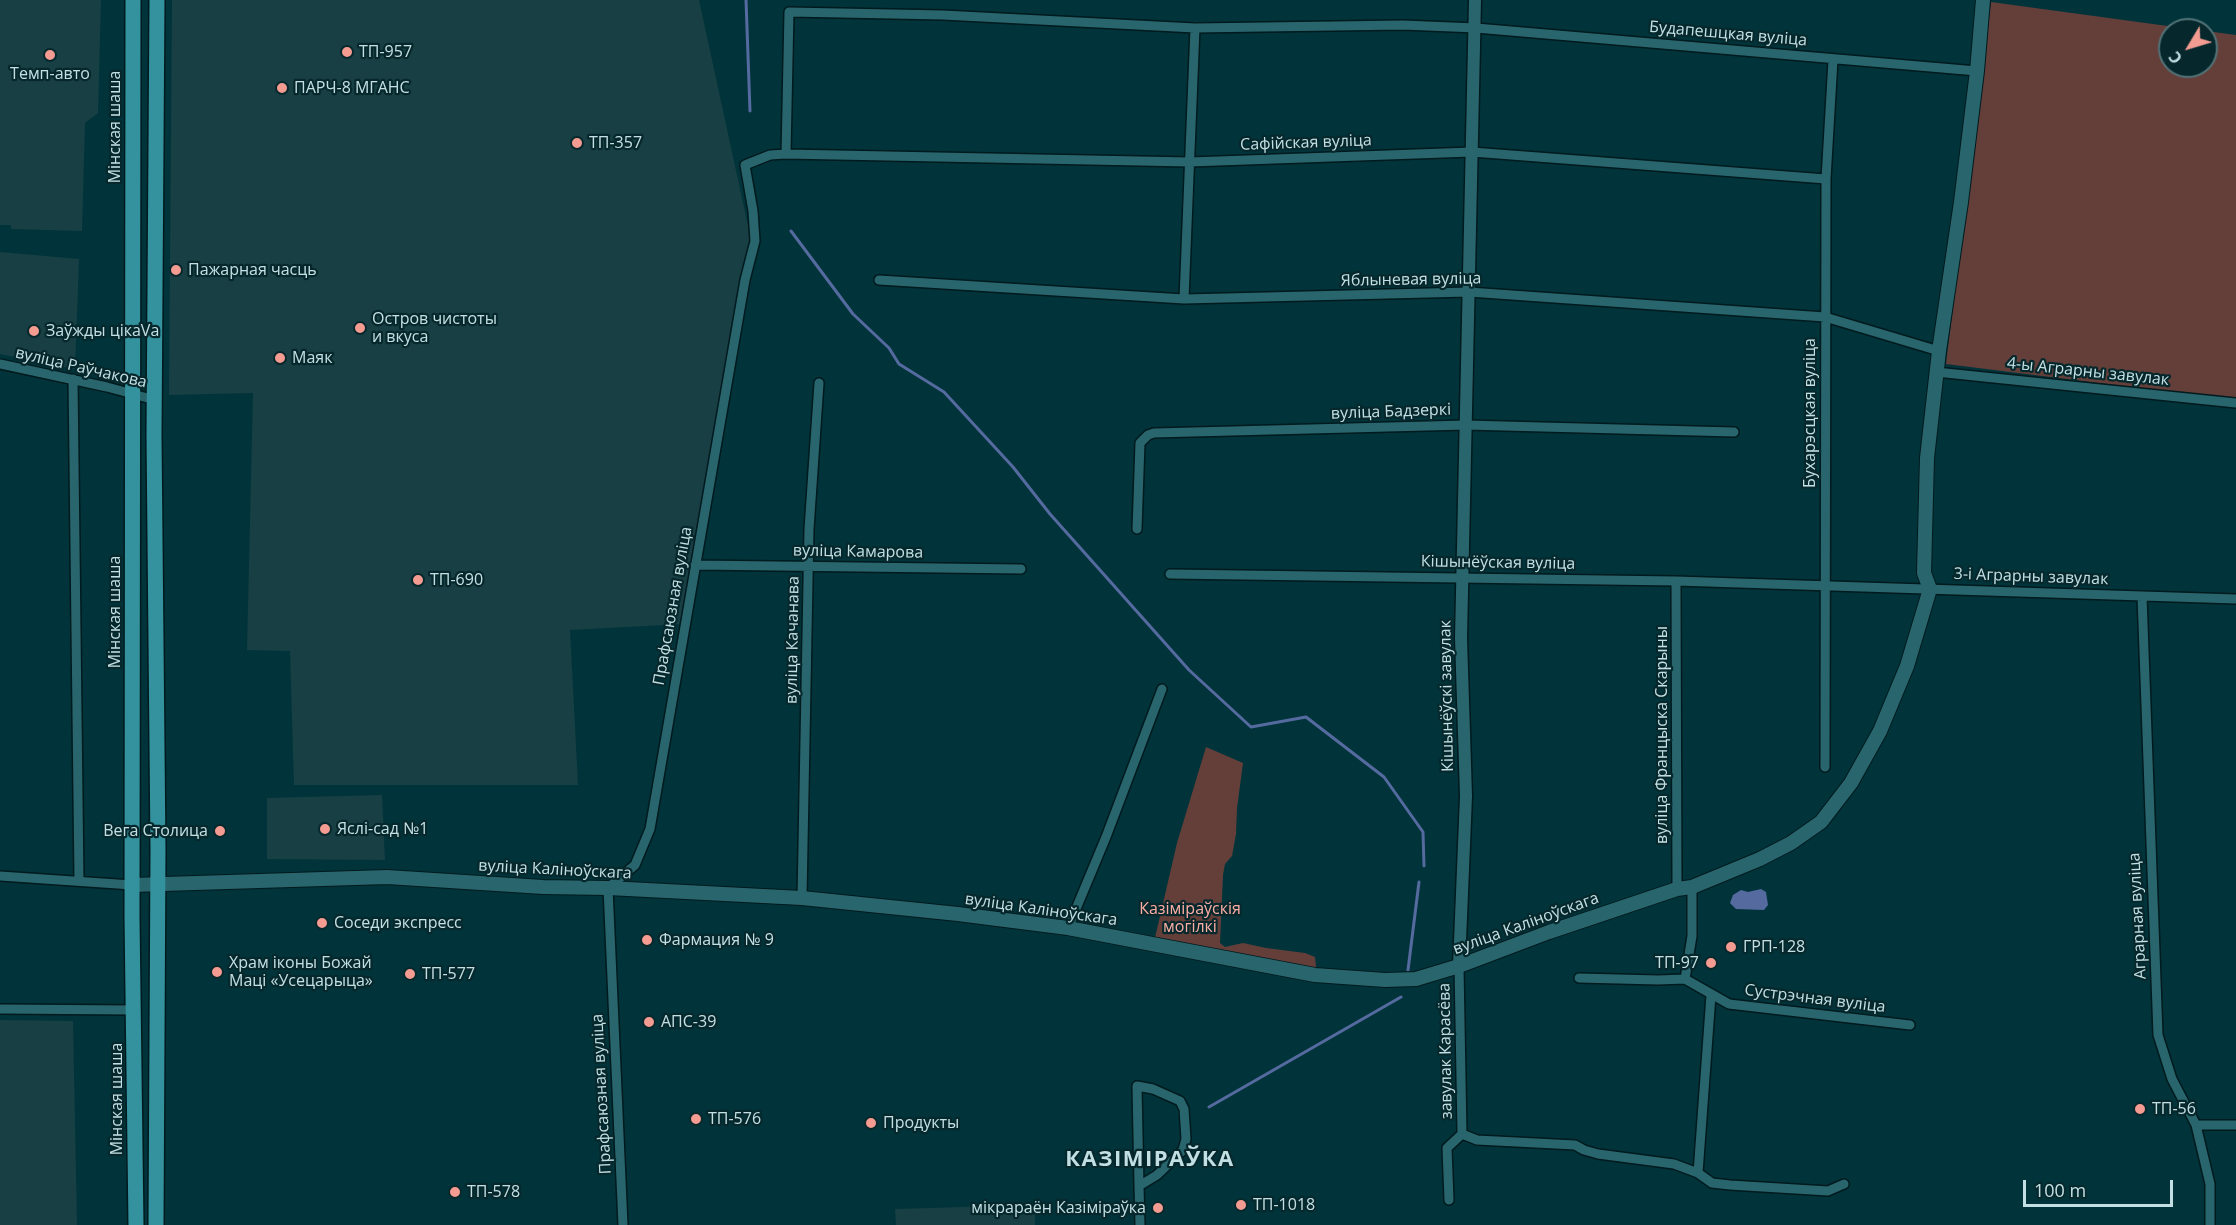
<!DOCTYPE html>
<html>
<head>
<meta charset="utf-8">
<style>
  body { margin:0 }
  #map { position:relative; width:2236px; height:1225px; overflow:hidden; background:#00343a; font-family:"Open Sans",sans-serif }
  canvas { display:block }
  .north { position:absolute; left:2158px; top:18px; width:60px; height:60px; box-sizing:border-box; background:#06282c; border:2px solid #517276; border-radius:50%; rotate:232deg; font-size:16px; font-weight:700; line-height:24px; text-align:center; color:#c2e0e4 }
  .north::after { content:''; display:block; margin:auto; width:21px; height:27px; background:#f59c92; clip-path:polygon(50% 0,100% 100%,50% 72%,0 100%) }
  .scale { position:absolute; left:2023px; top:1180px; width:150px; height:27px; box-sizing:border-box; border:3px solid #c2e0e4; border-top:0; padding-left:8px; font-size:18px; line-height:21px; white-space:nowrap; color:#c2e0e4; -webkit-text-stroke:4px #06282c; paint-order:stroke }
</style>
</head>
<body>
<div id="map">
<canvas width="2236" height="1225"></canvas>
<div class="north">С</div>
<div class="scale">100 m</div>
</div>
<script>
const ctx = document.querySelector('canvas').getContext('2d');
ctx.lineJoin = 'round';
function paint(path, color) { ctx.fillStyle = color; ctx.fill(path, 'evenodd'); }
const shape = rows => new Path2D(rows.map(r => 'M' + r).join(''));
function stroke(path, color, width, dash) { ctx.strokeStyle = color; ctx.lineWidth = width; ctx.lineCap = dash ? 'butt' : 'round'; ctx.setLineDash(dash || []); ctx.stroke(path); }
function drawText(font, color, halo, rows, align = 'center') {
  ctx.font = font + ' "Open Sans",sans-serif'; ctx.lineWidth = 4.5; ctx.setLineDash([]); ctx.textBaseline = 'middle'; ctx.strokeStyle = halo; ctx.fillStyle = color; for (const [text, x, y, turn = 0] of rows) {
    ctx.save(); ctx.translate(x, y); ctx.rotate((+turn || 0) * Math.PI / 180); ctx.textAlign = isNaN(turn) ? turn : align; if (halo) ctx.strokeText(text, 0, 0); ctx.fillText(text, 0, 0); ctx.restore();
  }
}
const built = shape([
  [0,0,101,0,98,113,85,123,82,231,11,229,11,225,0,225],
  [172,0,699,0,753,249,683,624,570,630,578,785,294,785,290,651,247,650,253,393,169,395],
  [0,252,79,259,75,369,0,354],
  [382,795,385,860,267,859,267,798],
  [0,1020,73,1021,77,1225,0,1225],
  [1035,1205,1035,1225,896,1225,895,1209]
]);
const green = shape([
  [1991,2,2197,30,2170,30,2170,66,2206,66,2206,31,2236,35,2236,400,1946,364],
  [1206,747,1243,763,1237,808,1236,834,1232,856,1225,864,1223,875,1220,943,1225,947,1243,943,1266,948,1305,953,1315,957,1316,967,1307,969,1154,942,1177,843]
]);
const water = shape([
  [1761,889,1766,892,1768,905,1764,910,1736,909,1730,903,1733,895,1741,890,1748,892]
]);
const stream = shape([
  [746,0,750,111],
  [791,231,853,314,889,348,899,364,944,392,1013,467,1050,514,1189,670,1251,727,1306,717,1384,777,1423,832,1424,866],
  [1408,970,1419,882],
  [1209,1107,1401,997]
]);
const minor = shape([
  [786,154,1190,162,1472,152,1826,179],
  [879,280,1184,299,1469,292,1825,317,1939,351],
  [1184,299,1195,28],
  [0,364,107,387,155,400],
  [1936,372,2236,403],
  [73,379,79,881],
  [1137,529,1140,443,1148,435,1154,433,1466,425,1734,432],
  [695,565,1021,569],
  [1170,574,1676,581,2236,599],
  [1676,581,1677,889],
  [2142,596,2158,1035,2172,1079,2196,1125,2210,1184,2210,1225],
  [1825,767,1826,179,1833,60],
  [0,876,132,885],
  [802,898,809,529,819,383],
  [1068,928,1106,837,1162,689],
  [1579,978,1658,980,1685,979,1729,1004,1910,1025],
  [1685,979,1692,936,1692,887],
  [0,1009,134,1010],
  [2196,1125,2236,1125],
  [1462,1134,1477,1140,1575,1145,1584,1150,1598,1154,1674,1164,1698,1173,1712,1183,1730,1185,1828,1191,1844,1184],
  [1698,1173,1711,995],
  [1139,1186,1157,1175,1183,1150,1186,1139,1184,1109,1180,1101,1153,1089,1137,1086,1139,1186,1140,1225],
  [1449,1200,1447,1148,1462,1134,1459,966],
  [623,1225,608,888,635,865,650,829,745,280,755,241,753,211,745,165,770,155,786,154,789,12,943,15,1195,28,1403,25,1476,28,1977,71]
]);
const tertiary = shape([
  [1459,966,1466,796,1461,638,1475,0]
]);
const secondary = shape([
  [132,885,387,877,543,887,608,888,802,898,958,914,1068,928,1315,975,1385,980,1416,979,1459,966,1549,932,1677,889,1692,887,1760,859,1791,843,1821,822,1851,783,1880,731,1907,666,1930,589,1924,573,1927,458,1939,351,1961,202,1977,71,1983,0]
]);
const primary = shape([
  [133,0,132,917,136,1225],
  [156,1225,158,850,154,435,157,0]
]);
const markers = [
  [347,52,6,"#f59c92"],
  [50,55,6,"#f59c92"],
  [282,88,6,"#f59c92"],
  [577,143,6,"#f59c92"],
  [176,270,6,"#f59c92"],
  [360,328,6,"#f59c92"],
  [34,331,6,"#f59c92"],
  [280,358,6,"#f59c92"],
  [418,580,6,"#f59c92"],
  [325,829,6,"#f59c92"],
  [220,831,6,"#f59c92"],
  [322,923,6,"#f59c92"],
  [647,940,6,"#f59c92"],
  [1731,947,6,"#f59c92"],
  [1711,963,6,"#f59c92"],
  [217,972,6,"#f59c92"],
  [410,974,6,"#f59c92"],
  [649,1022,6,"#f59c92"],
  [2140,1109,6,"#f59c92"],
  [696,1119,6,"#f59c92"],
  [871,1123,6,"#f59c92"],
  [455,1192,6,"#f59c92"],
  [1241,1205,6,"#f59c92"],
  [1158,1208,6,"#f59c92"]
];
const streetNames = [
  ["Будапешцкая вуліца",1728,34,5],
  ["Мінская шаша",115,127,-90],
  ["Сафійская вуліца",1306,143,-2],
  ["Яблыневая вуліца",1411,280,-1],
  ["вуліца Раўчакова",81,368,13],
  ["4-ы Аграрны завулак",2088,372,6],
  ["вуліца Бадзеркі",1391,412,-2],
  ["Бухарэсцкая вуліца",1810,413,-90],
  ["вуліца Камарова",858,552,1],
  ["Кішынёўская вуліца",1498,563,1],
  ["3-і Аграрны завулак",2031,577,2],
  ["Прафсаюзная вуліца",673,606,-80],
  ["Мінская шаша",115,612,-90],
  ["вуліца Качанава",793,640,-89],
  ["Кішынёўскі завулак",1447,696,-91],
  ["вуліца Францыска Скарыны",1662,735,-90],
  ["вуліца Каліноўскага",555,870,3],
  ["вуліца Каліноўскага",1041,910,8],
  ["Аграрная вуліца",2138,916,-93],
  ["вуліца Каліноўскага",1526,924,-20],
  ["Сустрэчная вуліца",1815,999,7],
  ["завулак Карасёва",1446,1051,-91],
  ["Прафсаюзная вуліца",602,1094,-93],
  ["Мінская шаша",117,1099,-90]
];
const poiNames = [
  ["ТП-957",359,52],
  ["Темп-авто",50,74,"center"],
  ["ПАРЧ-8 МГАНС",294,88],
  ["ТП-357",589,143],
  ["Пажарная часць",188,270],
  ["Остров чистоты",372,319],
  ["и вкуса",372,337],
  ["Заўжды цікаVа",46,331],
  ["Маяк",292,358],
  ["ТП-690",430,580],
  ["Яслі-сад №1",337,829],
  ["Вега Столица",208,831,"right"],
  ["Соседи экспресс",334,923],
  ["Фармация № 9",659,940],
  ["ГРП-128",1743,947],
  ["Храм іконы Божай",229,963],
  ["Маці «Усецарыца»",229,981],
  ["ТП-97",1699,963,"right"],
  ["ТП-577",422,974],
  ["АПС-39",661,1022],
  ["ТП-56",2152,1109],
  ["ТП-576",708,1119],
  ["Продукты",883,1123],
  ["ТП-578",467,1192],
  ["ТП-1018",1253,1205],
  ["мікрараён Казіміраўка",1146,1208,"right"]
];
const parkNames = [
  ["Казіміраўскія",1190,909],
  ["могілкі",1190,927]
];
const districtNames = [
  ["КАЗІМІРАЎКА",1150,1160]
];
paint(built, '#183f44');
paint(green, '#643f3a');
paint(water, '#556a9f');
stroke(stream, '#556a9f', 3);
stroke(minor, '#001a1e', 12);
stroke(tertiary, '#001a1e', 15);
stroke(secondary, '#001a1e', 16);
stroke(primary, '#001a1e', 18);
stroke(minor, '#28656d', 9);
stroke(tertiary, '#28656d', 12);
stroke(secondary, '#28656d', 14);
stroke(primary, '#33929e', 15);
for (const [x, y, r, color] of markers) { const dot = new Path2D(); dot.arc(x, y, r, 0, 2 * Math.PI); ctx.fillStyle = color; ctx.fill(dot); stroke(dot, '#06282c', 2); }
drawText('16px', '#c2e0e4', '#06282c', streetNames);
drawText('16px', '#c2e0e4', '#06282c', poiNames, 'left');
drawText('16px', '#fdaea4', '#06282c', parkNames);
ctx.letterSpacing = '1.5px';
drawText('bold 22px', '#c2e0e4', '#06282c', districtNames);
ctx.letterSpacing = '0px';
</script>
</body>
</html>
